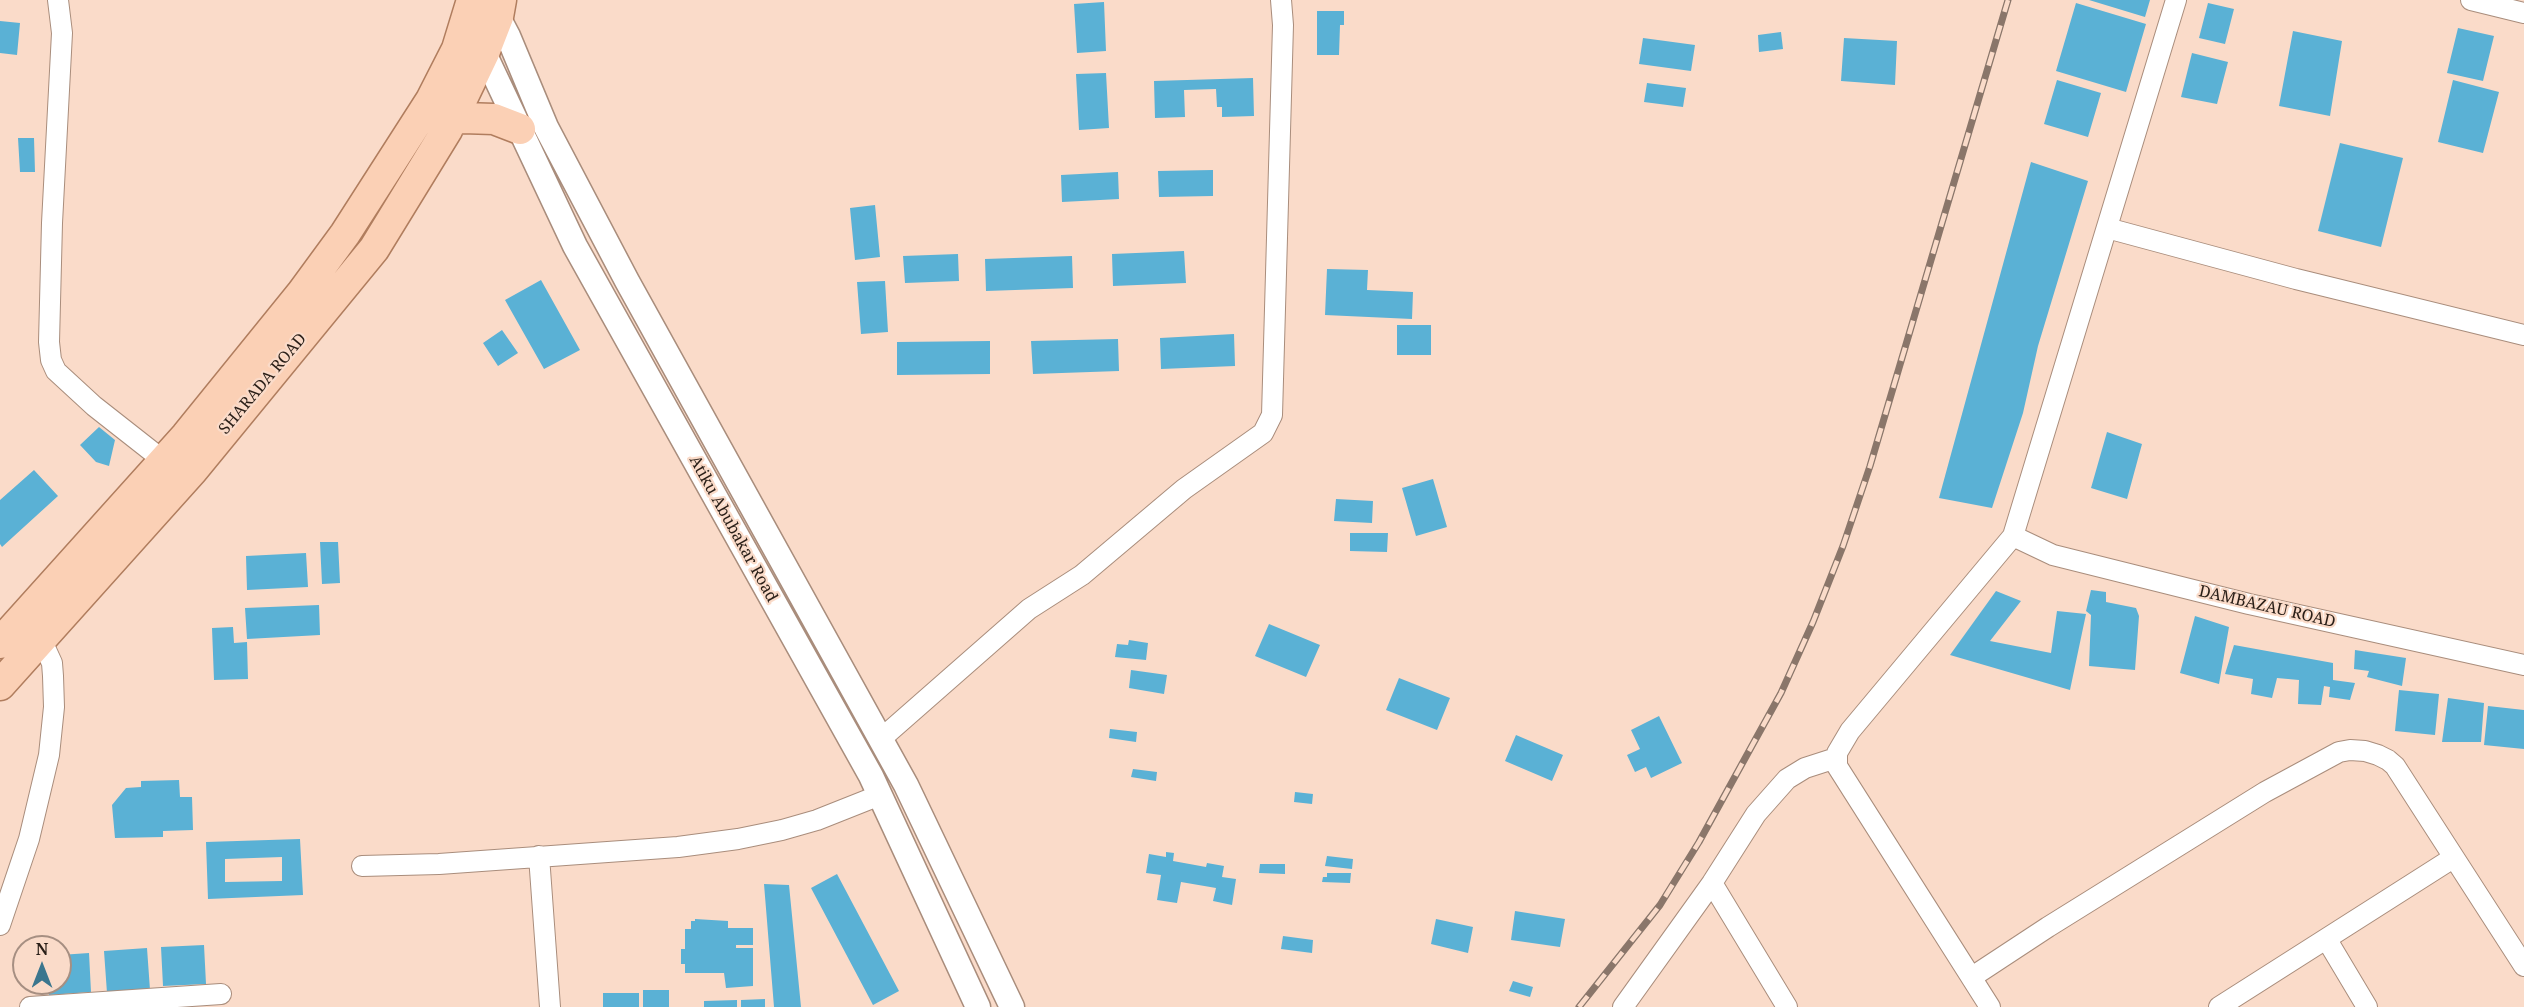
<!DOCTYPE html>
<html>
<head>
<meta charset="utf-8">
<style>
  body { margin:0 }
  #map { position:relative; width:2524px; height:1007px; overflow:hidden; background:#fadbc9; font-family:"Noto Serif",serif }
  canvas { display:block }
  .north { position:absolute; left:12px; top:935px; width:60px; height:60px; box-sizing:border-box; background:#fadbc9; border:2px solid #a68f82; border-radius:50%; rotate:0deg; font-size:16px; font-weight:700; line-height:24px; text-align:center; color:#291e17 }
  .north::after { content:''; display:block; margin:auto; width:21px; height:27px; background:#3b768e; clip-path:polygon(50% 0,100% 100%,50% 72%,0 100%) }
</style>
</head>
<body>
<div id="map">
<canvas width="2524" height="1007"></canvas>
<div class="north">N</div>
</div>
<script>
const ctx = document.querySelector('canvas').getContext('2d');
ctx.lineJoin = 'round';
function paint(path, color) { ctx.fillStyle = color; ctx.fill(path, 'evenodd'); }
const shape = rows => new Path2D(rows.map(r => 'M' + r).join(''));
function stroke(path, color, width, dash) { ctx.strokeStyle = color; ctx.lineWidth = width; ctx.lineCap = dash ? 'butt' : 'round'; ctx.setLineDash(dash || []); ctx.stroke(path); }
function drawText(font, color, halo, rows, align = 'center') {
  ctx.font = font + ' "Noto Serif",serif'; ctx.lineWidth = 4.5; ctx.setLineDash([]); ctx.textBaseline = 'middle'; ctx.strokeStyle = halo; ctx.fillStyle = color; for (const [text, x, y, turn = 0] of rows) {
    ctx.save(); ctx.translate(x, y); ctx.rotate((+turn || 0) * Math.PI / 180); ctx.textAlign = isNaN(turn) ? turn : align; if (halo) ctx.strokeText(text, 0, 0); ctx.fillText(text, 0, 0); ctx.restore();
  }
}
const building = shape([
  [2089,0,2150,0,2145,17],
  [1104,2,1106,51,1077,53,1074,4],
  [2076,3,2146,24,2126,92,2056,71],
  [2208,3,2234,9,2225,44,2199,38],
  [1317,11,1344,11,1344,25,1340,25,1339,55,1317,55],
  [0,21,20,23,17,55,0,53],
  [2458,28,2494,36,2483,81,2447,73],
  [2293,31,2342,41,2330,116,2279,106],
  [1781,32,1783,49,1759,52,1758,35],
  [1643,38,1695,45,1691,71,1639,64],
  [1844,38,1897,41,1895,85,1841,81],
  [2192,53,2228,62,2217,104,2181,97],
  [1106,73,1109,128,1079,130,1076,74],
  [1253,78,1254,116,1222,117,1222,107,1217,107,1216,89,1184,90,1185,117,1155,118,1154,81],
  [2057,80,2101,93,2088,137,2044,124],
  [2453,80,2499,92,2483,153,2438,142],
  [1647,83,1686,88,1683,107,1644,102],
  [18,138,34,138,35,172,20,172],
  [2340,143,2403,158,2381,247,2318,231],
  [2031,162,2088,181,2038,346,2023,413,1992,508,1939,498],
  [1213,170,1213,196,1159,197,1158,171],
  [1118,172,1119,199,1062,202,1061,175],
  [875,205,880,257,855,260,850,208],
  [1184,251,1186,283,1113,286,1112,254],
  [958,254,959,281,905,283,903,256],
  [1072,256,1073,288,986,291,985,259],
  [1327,269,1368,270,1367,290,1413,292,1412,319,1325,315],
  [541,280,580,350,544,369,505,300],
  [885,281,888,332,861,334,857,282],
  [1397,325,1431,325,1431,355,1397,355],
  [502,330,518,353,498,366,483,343],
  [1234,334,1235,366,1161,369,1160,338],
  [1118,339,1119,371,1033,374,1031,341],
  [990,341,990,374,897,375,897,342],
  [99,427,115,440,109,466,96,462,80,445],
  [2107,432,2142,444,2127,499,2091,488],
  [34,470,58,496,2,547,0,544,0,500],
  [1433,479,1447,527,1416,536,1402,488],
  [1336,499,1373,501,1372,523,1334,521],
  [1350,533,1388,533,1387,552,1350,551],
  [320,542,338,542,340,583,322,584],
  [306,553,308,587,247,590,246,556],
  [2091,590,2106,592,2106,602,2136,608,2139,616,2135,670,2089,666,2091,615,2086,611],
  [1996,591,2021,601,1990,641,2051,653,2057,611,2086,614,2070,690,1950,655],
  [319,605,320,635,247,639,245,608],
  [2195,616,2229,627,2219,684,2180,673],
  [1269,624,1320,645,1306,677,1255,656],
  [233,627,234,643,247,642,248,679,214,680,212,628],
  [1129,640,1148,643,1146,660,1115,657,1117,644,1128,645],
  [2234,645,2333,663,2333,680,2355,683,2350,700,2329,697,2330,687,2324,686,2321,705,2298,704,2299,680,2277,678,2272,698,2251,694,2253,679,2225,674],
  [2355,650,2406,658,2402,686,2367,677,2369,671,2354,669],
  [1131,670,1167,675,1164,694,1129,688],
  [1399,678,1450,698,1437,730,1386,710],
  [2399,690,2439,694,2435,735,2395,731],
  [2448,698,2484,703,2481,742,2442,742],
  [2488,706,2524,710,2524,749,2484,745],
  [1659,716,1682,763,1651,778,1646,767,1635,772,1627,755,1640,749,1631,730],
  [1110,729,1137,732,1136,742,1109,738],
  [1516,735,1563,755,1552,781,1505,761],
  [1133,769,1157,772,1156,781,1131,777],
  [179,780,180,797,192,797,193,830,163,831,163,837,115,838,112,805,126,788,141,787,141,781],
  [1295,792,1313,794,1312,804,1294,802],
  [300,839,303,895,208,899,206,842],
  [282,857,282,881,225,882,225,859],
  [1166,852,1174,853,1173,861,1206,867,1207,863,1224,866,1222,877,1236,879,1232,905,1213,901,1216,888,1181,882,1177,903,1157,900,1161,875,1146,873,1149,854,1166,857],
  [1327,856,1353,859,1352,869,1325,866],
  [1260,864,1285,864,1285,874,1259,873],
  [1327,873,1351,873,1350,883,1322,882,1323,877,1327,877],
  [837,874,899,991,873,1005,811,888],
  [764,884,789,885,801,1007,774,1007],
  [1515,911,1565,919,1560,947,1511,940],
  [695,919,728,921,728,928,753,928,753,945,736,945,736,948,753,948,753,986,726,988,724,973,685,973,685,964,681,964,681,949,685,949,685,929,691,929,691,921,695,921],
  [1436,919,1473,927,1468,953,1431,944],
  [1283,936,1313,940,1312,953,1281,949],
  [204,945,206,984,163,986,161,947],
  [147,948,150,990,107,993,104,951],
  [89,953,91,992,49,995,48,983,60,983,60,955],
  [1513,981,1533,987,1530,997,1509,991],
  [643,990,669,990,669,1007,643,1007],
  [603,993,639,993,639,1007,603,1007],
  [765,999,765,1007,741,1007,741,1000],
  [737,1000,737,1007,704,1007,704,1001]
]);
const minor = shape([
  [58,0,62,33,52,223,49,342,51,360,56,371,94,406,164,461],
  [2471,0,2524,13],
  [2107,228,2296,279,2524,335],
  [2013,536,2053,555,2249,604,2524,665],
  [882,738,1029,609,1082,575,1184,489,1263,433,1272,415,1283,25,1281,0],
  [539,856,550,1007],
  [362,866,439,864,678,847,738,839,782,830,817,820,880,795],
  [1712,883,1787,1007],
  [0,925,29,839,49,755,54,707,53,676,52,663,41,639],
  [2327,940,2367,1007],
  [1972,977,2048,927,2265,792,2339,752,2350,750,2365,751,2378,755,2388,760,2395,766,2524,966],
  [30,1007,221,994],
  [1623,1007,1712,883,1756,814,1787,779,1805,768,1836,758],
  [1990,1007,1837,766,1837,753,1850,731,2013,536,2176,0],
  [2219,1007,2453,858]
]);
const tertiary = shape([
  [489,9,498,17,508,36,546,127,627,281,906,785,1012,1007],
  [476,45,484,53,575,246,871,776,978,1007]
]);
const primary = shape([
  [452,120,463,118,494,119,520,129],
  [0,643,186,436,301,294,345,234,431,100,457,49,472,0],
  [0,685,192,471,374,249,447,130,484,53,498,17,501,0]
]);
const rail = shape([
  [1579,1007,1660,905,1699,842,1781,693,1813,622,1843,546,1870,466,2008,0]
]);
const streetNames = [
  ["SHARADA ROAD",263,384,-50],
  ["Atiku Abubakar Road",733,529,61],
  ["DAMBAZAU ROAD",2267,607,13]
];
paint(building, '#5ab1d5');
stroke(minor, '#a98d7c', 22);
stroke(tertiary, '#a98d7c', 27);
stroke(primary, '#b07d5e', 33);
stroke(minor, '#fff', 20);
stroke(tertiary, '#fff', 24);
stroke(primary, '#fbd0b5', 30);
stroke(rail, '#8a766a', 7);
stroke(rail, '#fadbc9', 4.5, [14]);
drawText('16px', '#291e17', '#fadbc9', streetNames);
</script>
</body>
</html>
